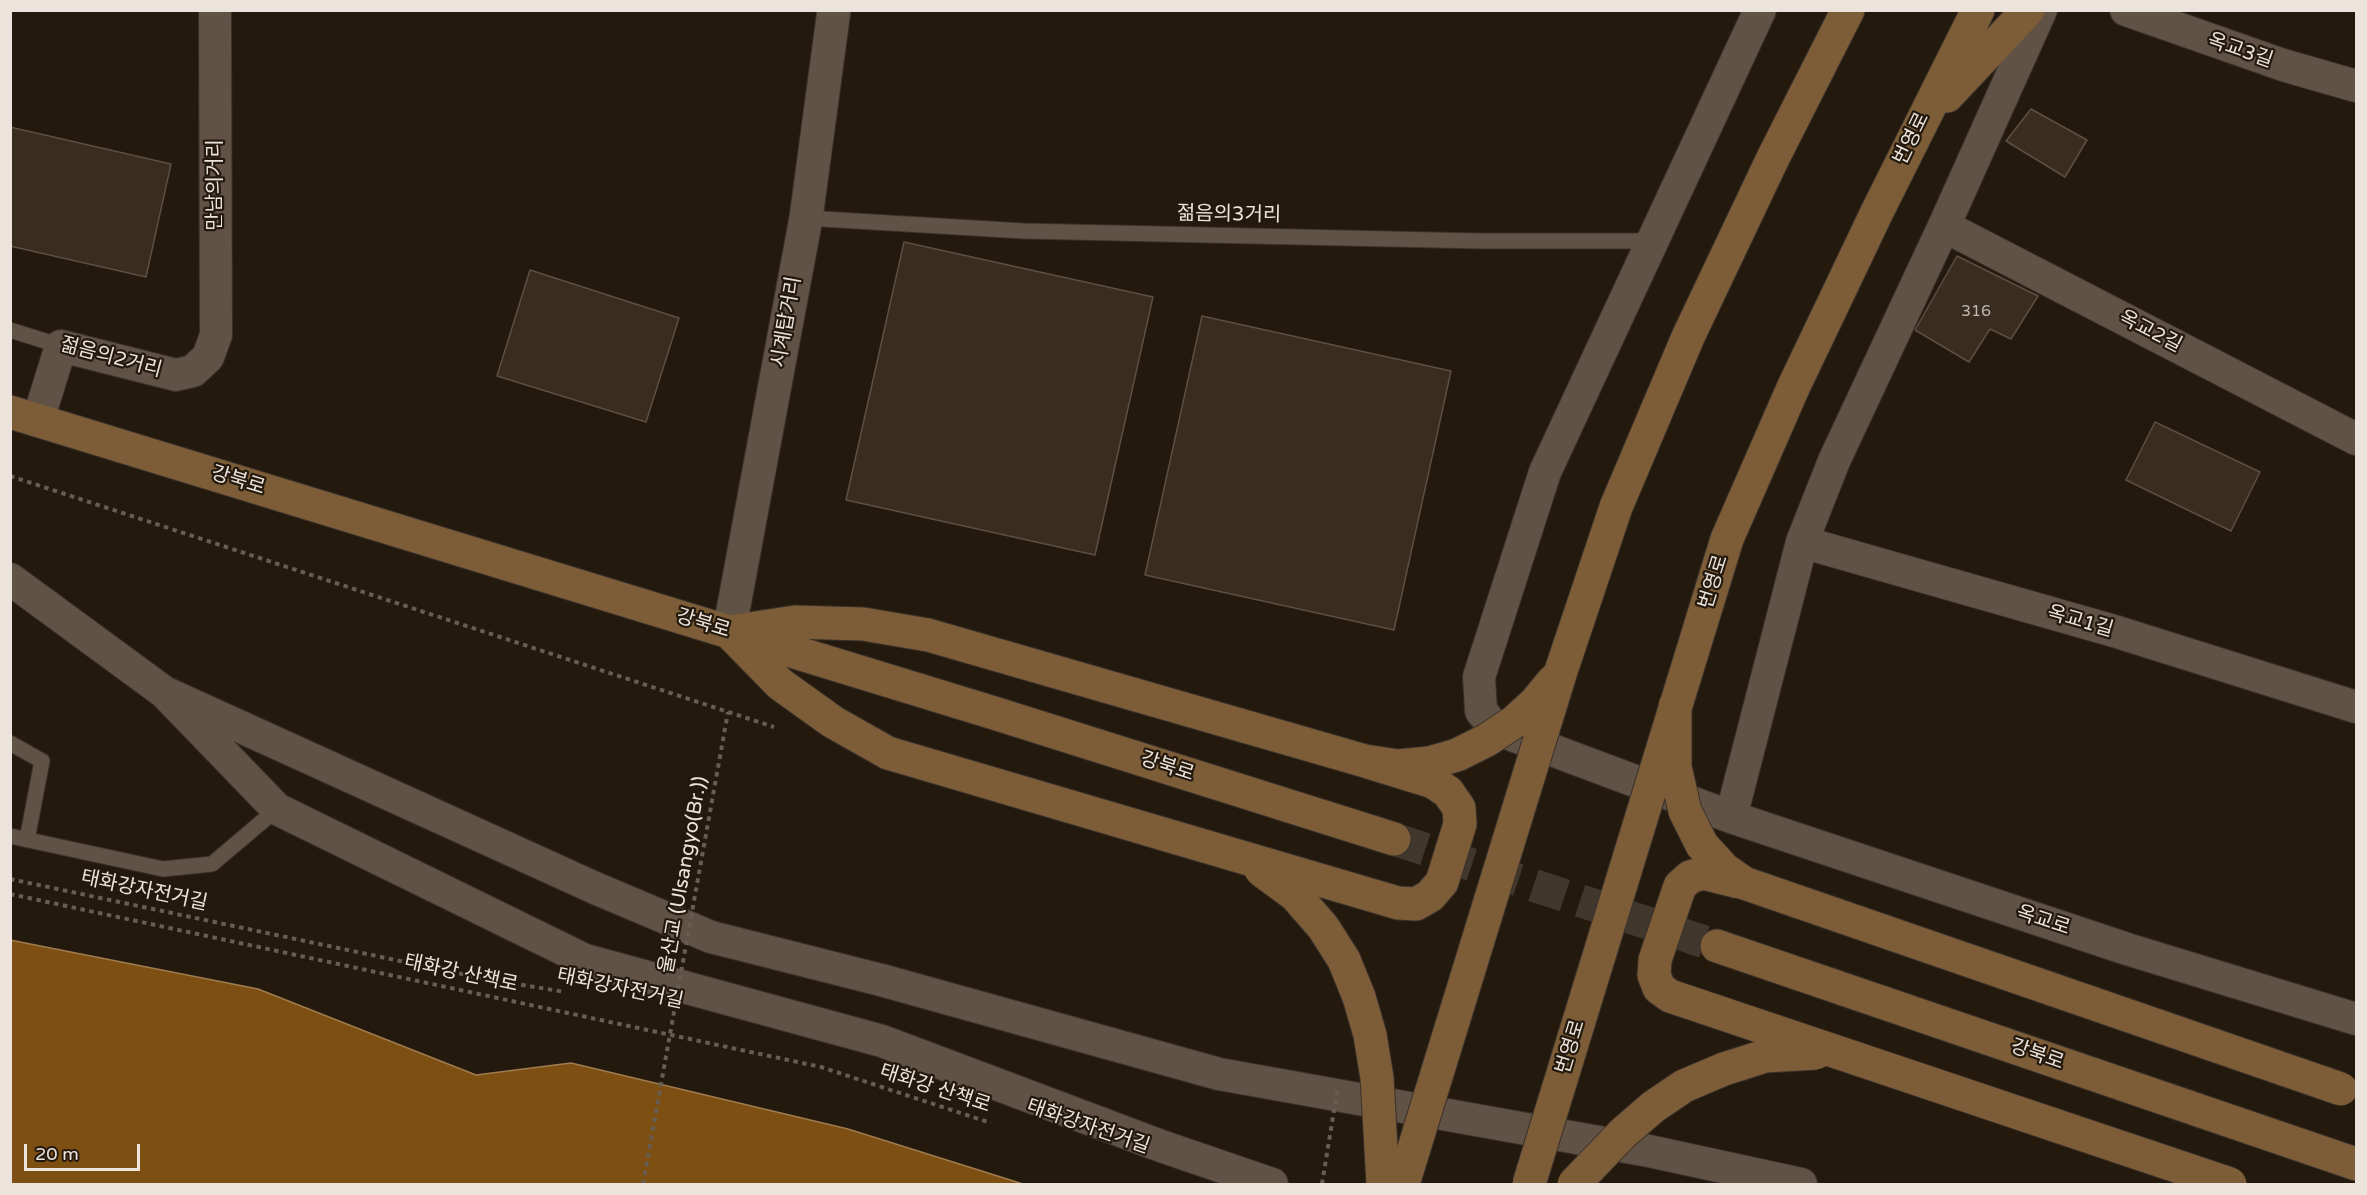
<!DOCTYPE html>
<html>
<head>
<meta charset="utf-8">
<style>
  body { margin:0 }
  #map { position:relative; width:2367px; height:1195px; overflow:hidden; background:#24190d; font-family:"Varela Round",sans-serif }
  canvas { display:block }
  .frame { position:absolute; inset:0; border:12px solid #ece4dc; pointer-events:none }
  .scale { position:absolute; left:24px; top:1144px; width:116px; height:27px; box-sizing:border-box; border:3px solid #ece4dc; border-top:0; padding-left:8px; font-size:18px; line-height:21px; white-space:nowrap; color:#ece4dc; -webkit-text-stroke:4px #24190d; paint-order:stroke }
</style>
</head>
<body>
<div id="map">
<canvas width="2367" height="1195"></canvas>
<div class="frame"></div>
<div class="scale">20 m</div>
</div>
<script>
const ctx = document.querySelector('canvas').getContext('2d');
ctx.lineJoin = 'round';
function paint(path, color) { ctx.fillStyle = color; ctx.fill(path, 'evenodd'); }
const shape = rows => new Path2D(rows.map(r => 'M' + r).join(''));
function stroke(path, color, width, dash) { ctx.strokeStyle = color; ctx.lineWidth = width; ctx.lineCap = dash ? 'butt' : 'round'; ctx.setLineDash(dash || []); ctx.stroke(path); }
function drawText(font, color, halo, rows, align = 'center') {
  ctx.font = font + ' "Varela Round","Noto Sans KR",sans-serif'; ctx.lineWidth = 4.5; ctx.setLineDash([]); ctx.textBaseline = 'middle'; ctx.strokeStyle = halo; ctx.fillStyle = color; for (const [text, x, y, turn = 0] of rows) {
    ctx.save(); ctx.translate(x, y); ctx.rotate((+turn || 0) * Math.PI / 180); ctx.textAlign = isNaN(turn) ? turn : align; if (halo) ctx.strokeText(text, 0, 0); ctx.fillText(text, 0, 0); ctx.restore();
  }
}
const water = shape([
  [10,940,258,989,476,1075,571,1063,848,1129,1023,1184,11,1184,10,940]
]);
const building = shape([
  [2031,109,2087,140,2065,177,2006,141,2031,109],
  [10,127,171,164,146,277,10,246,10,127],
  [904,242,1153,297,1095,555,846,500,904,242],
  [1957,256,2038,296,2011,339,1990,329,1969,362,1915,330,1957,256],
  [530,270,679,318,646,422,497,376,530,270],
  [1202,316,1451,371,1394,630,1145,575,1202,316],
  [2155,422,2260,472,2231,531,2126,480,2155,422]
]);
const secondaryTunnel = shape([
  [1394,839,1717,946]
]);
const path = shape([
  [10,476,774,727],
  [10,879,481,978,565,992],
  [10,894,821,1067,991,1123]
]);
const service = shape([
  [806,218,1023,231,1481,241,1652,241],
  [10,330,61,346],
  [10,743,42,761,27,840],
  [10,836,163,869,212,864,277,809]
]);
const minor = shape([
  [1760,10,1545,472,1479,677,1481,711,1496,729,1731,817,2127,949,2356,1019],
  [2126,10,2283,65,2356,86],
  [1944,226,2356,439],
  [38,420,61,346,176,375,193,371,208,357,216,335,215,10],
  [1802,542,2114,631,2356,707],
  [10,579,164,692,277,809,585,960,882,1041,1161,1146,1272,1184],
  [164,692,595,888,711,937,881,980,1219,1074,1649,1151,1801,1184],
  [1731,817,1802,542,1834,461,1944,226,2041,10]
]);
const tertiary = shape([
  [729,632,806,218,834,10]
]);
const secondary = shape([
  [1947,96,2028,10],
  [10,412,994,713,1394,839],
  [1616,507,1688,337,1773,158,1848,10],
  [1727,539,1793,388,1877,212,1978,10],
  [736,631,795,622,863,624,928,635],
  [733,636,780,684,833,722,888,753],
  [1717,946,2356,1164]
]);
const pathBridge = shape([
  [643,1184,728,712],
  [1322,1184,1338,1086]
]);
const secondaryBridge = shape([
  [928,635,1365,761,1398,766,1429,763,1457,755,1487,740,1514,722,1535,703,1554,680],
  [1675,706,1675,767,1685,811,1702,845,1724,869,1744,883,2341,1089],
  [888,753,1398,903,1416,904,1430,896,1442,882,1460,824,1459,808,1448,792,1433,782,1365,761],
  [1261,870,1295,895,1323,927,1344,960,1359,997,1370,1035,1377,1078,1383,1184],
  [1739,882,1703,873,1690,877,1680,886,1655,960,1654,975,1659,988,1670,996,2230,1184],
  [1403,1184,1561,671,1616,507],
  [1529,1184,1727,539],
  [1574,1184,1623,1133,1653,1107,1684,1086,1724,1069,1765,1056,1816,1053]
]);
const numberNames = [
  ["316",1976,312]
];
const streetNames = [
  ["옥교3길",2240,51,19],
  ["번영로",1912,139,-64],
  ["만남의거리",216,185,-90],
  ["젊음의3거리",1229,215,1],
  ["시계탑거리",787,322,-80],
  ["옥교2길",2150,332,27],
  ["젊음의2거리",111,358,15],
  ["강북로",238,481,17],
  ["번영로",1714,582,-73],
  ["옥교1길",2080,622,16],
  ["강북로",703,624,17],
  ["강북로",1167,767,18],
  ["울산교 (Ulsangyo(Br.))",684,875,-80],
  ["태화강자전거길",144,891,12],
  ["옥교로",2043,921,18],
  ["태화강 산책로",461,974,12],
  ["태화강자전거길",620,989,12],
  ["번영로",1571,1047,-73],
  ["강북로",2037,1055,19],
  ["태화강 산책로",935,1089,18],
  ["태화강자전거길",1088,1127,19]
];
paint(water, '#7e4f12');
stroke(water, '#9f7c4f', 1.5);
paint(building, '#392d20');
stroke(building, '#5d4f42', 1.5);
stroke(secondaryTunnel, '#42372c', 33, [33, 16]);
stroke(service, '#3a312c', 17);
stroke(minor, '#3a312c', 34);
stroke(tertiary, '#3a312c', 35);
stroke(secondary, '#3a312c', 35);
stroke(path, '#675d53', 4, [4.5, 4.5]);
stroke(service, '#605244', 15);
stroke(minor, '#605244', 32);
stroke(tertiary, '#605244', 33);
stroke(secondary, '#7c5d38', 33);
stroke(secondaryBridge, '#3a312c', 35, []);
stroke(pathBridge, '#675d53', 4, [4.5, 4.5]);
stroke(secondaryBridge, '#7c5d38', 33);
drawText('16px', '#bfb6ad', null, numberNames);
drawText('20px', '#ece4dc', '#24190d', streetNames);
</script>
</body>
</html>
